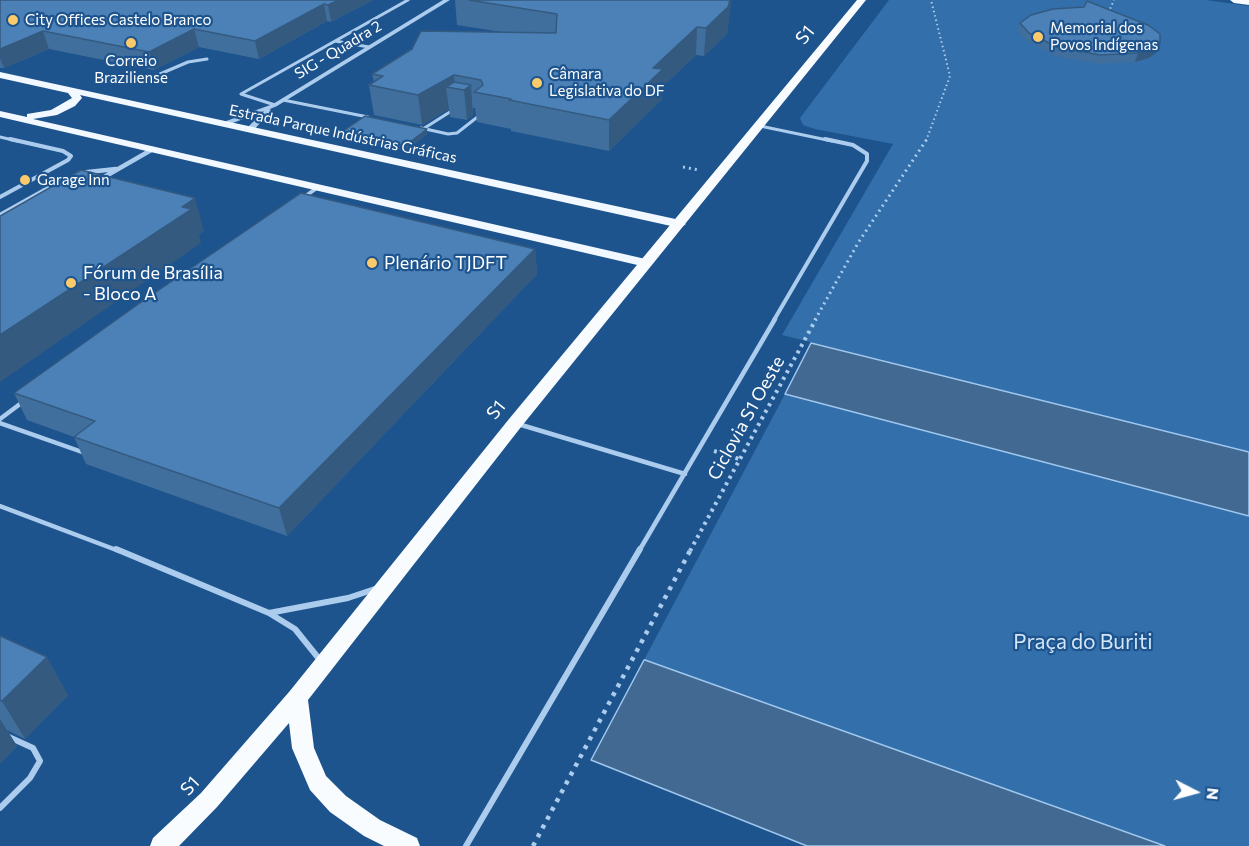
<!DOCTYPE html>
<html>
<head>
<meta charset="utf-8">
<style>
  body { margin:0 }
  #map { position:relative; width:1249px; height:846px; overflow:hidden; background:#1e548e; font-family:Commissioner,sans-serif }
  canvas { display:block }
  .north { position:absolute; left:1165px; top:762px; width:60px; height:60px; -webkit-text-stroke:4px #1e548e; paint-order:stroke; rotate:96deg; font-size:16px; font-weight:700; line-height:24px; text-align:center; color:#fff }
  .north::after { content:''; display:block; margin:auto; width:21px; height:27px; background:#fff; clip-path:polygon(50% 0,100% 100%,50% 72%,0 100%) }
</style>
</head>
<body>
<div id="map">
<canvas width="1249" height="846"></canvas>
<div class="north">N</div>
</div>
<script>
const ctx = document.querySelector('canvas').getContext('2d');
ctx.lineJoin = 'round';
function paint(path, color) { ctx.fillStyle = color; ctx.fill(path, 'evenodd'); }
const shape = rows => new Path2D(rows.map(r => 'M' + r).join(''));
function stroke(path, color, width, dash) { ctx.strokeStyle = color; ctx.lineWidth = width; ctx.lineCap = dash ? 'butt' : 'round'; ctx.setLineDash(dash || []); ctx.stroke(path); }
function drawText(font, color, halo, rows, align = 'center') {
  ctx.font = font + ' Commissioner,sans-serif'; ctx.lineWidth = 4.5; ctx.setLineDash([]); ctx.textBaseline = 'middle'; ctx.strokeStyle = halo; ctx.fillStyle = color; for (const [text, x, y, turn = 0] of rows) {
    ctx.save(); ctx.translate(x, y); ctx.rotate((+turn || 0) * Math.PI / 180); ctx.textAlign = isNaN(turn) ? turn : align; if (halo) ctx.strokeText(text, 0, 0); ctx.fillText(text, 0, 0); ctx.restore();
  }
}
const green = shape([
  [889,0,1206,0,1249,6,1249,452,782,335,893,144,815,129,803,125,800,118],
  [785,394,1249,516,1249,846,1165,846,644,660]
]);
const water = shape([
  [811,343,1249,452,1249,516,785,394,811,343],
  [644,660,645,660,1165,846,807,846,591,760,644,660]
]);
const pathFar3 = shape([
  [1106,10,1110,9,1114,0],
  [926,141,950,76,931,0]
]);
const pathFar2 = shape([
  [683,167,699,170],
  [815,320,858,243,927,139]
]);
const pathFar1 = shape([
  [714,451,739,459],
  [690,551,816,319]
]);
const path = shape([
  [533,846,691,549]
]);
const serviceFar3 = shape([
  [335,41,369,47],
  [158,79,160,74,188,62,207,59],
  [283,100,368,117],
  [275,105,241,94,408,0],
  [760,126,832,141],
  [421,128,448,134,457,133,480,115],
  [423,129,453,110],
  [0,137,17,141]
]);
const serviceFar2 = shape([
  [0,197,68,160,71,156,63,151,10,139],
  [303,198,318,187],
  [774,320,867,161,867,154,853,145,825,139]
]);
const serviceFar1 = shape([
  [0,419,24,401],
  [0,423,85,453],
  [518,424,685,474],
  [0,506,119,551],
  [639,551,775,319]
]);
const service = shape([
  [116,549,269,613,295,629,320,660],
  [269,613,348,598,375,589],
  [0,733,33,748,40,761,30,778,0,808],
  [466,846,640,549]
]);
const minor = shape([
  [79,173,116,169],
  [99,180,153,149],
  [0,215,61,181]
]);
const tertiary = shape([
  [443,0,450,0,277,106,270,109,271,111,270,112,252,132,245,130,264,111,225,126,218,124,273,104,443,0]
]);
const primary = shape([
  [0,72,680,220,686,224,680,228,80,95,82,98,75,106,57,115,33,119,650,260,652,263,650,266,646,267,0,117,0,111,27,117,27,114,51,110,72,98,68,93,0,78,0,72]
]);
const trunk = shape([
  [857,0,866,0,521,427,308,700,314,748,326,776,346,796,380,820,417,838,420,846,384,846,364,836,330,812,310,790,292,748,289,723,217,807,179,846,150,846,153,838,201,793,289,692,509,419,857,0],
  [1230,0,1249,0,1249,5,1234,3,1230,0]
]);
const wall = shape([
  [0,0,373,0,331,22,327,21,259,59,199,47,154,70,49,49,4,68,0,68],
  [455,0,731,0,727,34,704,56,696,55,662,87,662,99,609,151,511,131,511,129,477,122,475,108,473,108,473,115,467,120,450,117,449,109,422,125,374,115,369,85,374,82,372,74,502,32,457,25],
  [1020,23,1160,43,1158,51,1149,58,1135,62,1098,64,1055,56,1027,41,1018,31],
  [342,132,427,134,406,151,343,137],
  [535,249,537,274,287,536,86,464,74,437,27,420,14,393],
  [0,636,68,695,25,739,7,730,17,746,0,763]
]);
const shadedWall = shape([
  [339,0,373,0,331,22,328,5],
  [730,0,731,0,730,14,727,34,704,56,706,28],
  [324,4,327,21,259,59,255,41],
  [697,27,696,55,662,87,662,99,609,151,609,120,653,68],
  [194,29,199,47,154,70,149,52],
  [43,31,49,49,4,68,0,58,0,49],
  [1160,43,1158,51,1149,58,1135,62,1138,53],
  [454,75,455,88,446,87,449,109,422,125,418,95],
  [471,85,473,115,467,120,464,90],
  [427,129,427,134,406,151,405,146],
  [195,198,204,231,199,235,201,243,0,382,0,335],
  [535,249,537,274,287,536,279,508],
  [47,657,68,695,25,739,2,701],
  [0,719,17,746,0,763]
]);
const building = shape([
  [0,0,339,0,328,5,324,4,255,41,194,29,149,52,43,31,0,49,0,0],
  [469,0,730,0,728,7,706,28,697,27,653,68,663,69,609,120,509,100,511,99,474,92,483,85,481,80,454,75,418,95,369,85,383,76,372,74,412,49,421,31,556,33,557,14,469,0],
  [1087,1,1148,25,1160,34,1160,43,1151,49,1138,53,1100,55,1057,47,1029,33,1020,23,1031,15,1053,9,1084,7,1087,1],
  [454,82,471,85,464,90,446,87,454,82],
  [365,116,427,129,405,146,342,132,365,116],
  [81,170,195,198,182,207,192,209,0,335,0,216,81,170],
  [301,193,535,249,279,508,74,437,95,421,14,393,137,305,301,193],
  [0,636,47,657,2,701,0,700,0,636]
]);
const markers = [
  [13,20,6,"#fbcb6b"],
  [1038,37,6,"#fbcb6b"],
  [131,43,6,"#fbcb6b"],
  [537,83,6,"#fbcb6b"],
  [25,180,6,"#fbcb6b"],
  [372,263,6,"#fbcb6b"],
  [71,283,6,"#fbcb6b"]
];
const farPoinames = [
  ["City Offices Castelo Branco",25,20],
  ["Memorial dos",1050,28],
  ["Povos Indígenas",1050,45],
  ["Correio",131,61,"center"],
  ["Braziliense",131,78,"center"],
  ["Câmara",549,74],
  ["Legislativa do DF",549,91],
  ["Garage Inn",37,180]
];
const farStreetnames = [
  ["SIG - Quadra 2",338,50,-31],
  ["Estrada Parque Indústrias Gráficas",343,134,12]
];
const streetNames = [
  ["S1",805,35,-51],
  ["S1",496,410,-51],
  ["Ciclovia S1 Oeste",746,418,-61],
  ["S1",190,786,-47]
];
const poiNames = [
  ["Plenário TJDFT",384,263],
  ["Fórum de Brasília",83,273],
  ["- Bloco A",83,294]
];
const nearParknames = [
  ["Praça do Buriti",1083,642]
];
paint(green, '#326fab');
paint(water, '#426992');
stroke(water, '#a0c8ee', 1.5);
stroke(pathFar3, '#accced', 2, [1.5, 3]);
stroke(pathFar2, '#accced', 3, [2, 4]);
stroke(pathFar1, '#accced', 4, [3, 4.5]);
stroke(path, '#accced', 4.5, [4, 6]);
stroke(serviceFar3, '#accced', 3);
stroke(serviceFar2, '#accced', 4);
stroke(serviceFar1, '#accced', 4.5);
stroke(service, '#accced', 6);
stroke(minor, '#accced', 4.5);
paint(tertiary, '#accced');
paint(primary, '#f2f8ff');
paint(trunk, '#f8fcff');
paint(wall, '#406f9d');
paint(shadedWall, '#345a80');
paint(building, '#4b81b7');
stroke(building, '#345a80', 1.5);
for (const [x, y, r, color] of markers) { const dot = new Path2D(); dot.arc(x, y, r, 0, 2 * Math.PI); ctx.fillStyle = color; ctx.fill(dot); stroke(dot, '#1e548e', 2); }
drawText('15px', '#fff', '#1e548e', farPoinames, 'left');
drawText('15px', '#fff', '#1e548e', farStreetnames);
drawText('18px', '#fff', '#1e548e', streetNames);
drawText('18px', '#fff', '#1e548e', poiNames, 'left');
drawText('21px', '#d2e5f9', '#1e548e', nearParknames);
</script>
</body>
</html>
